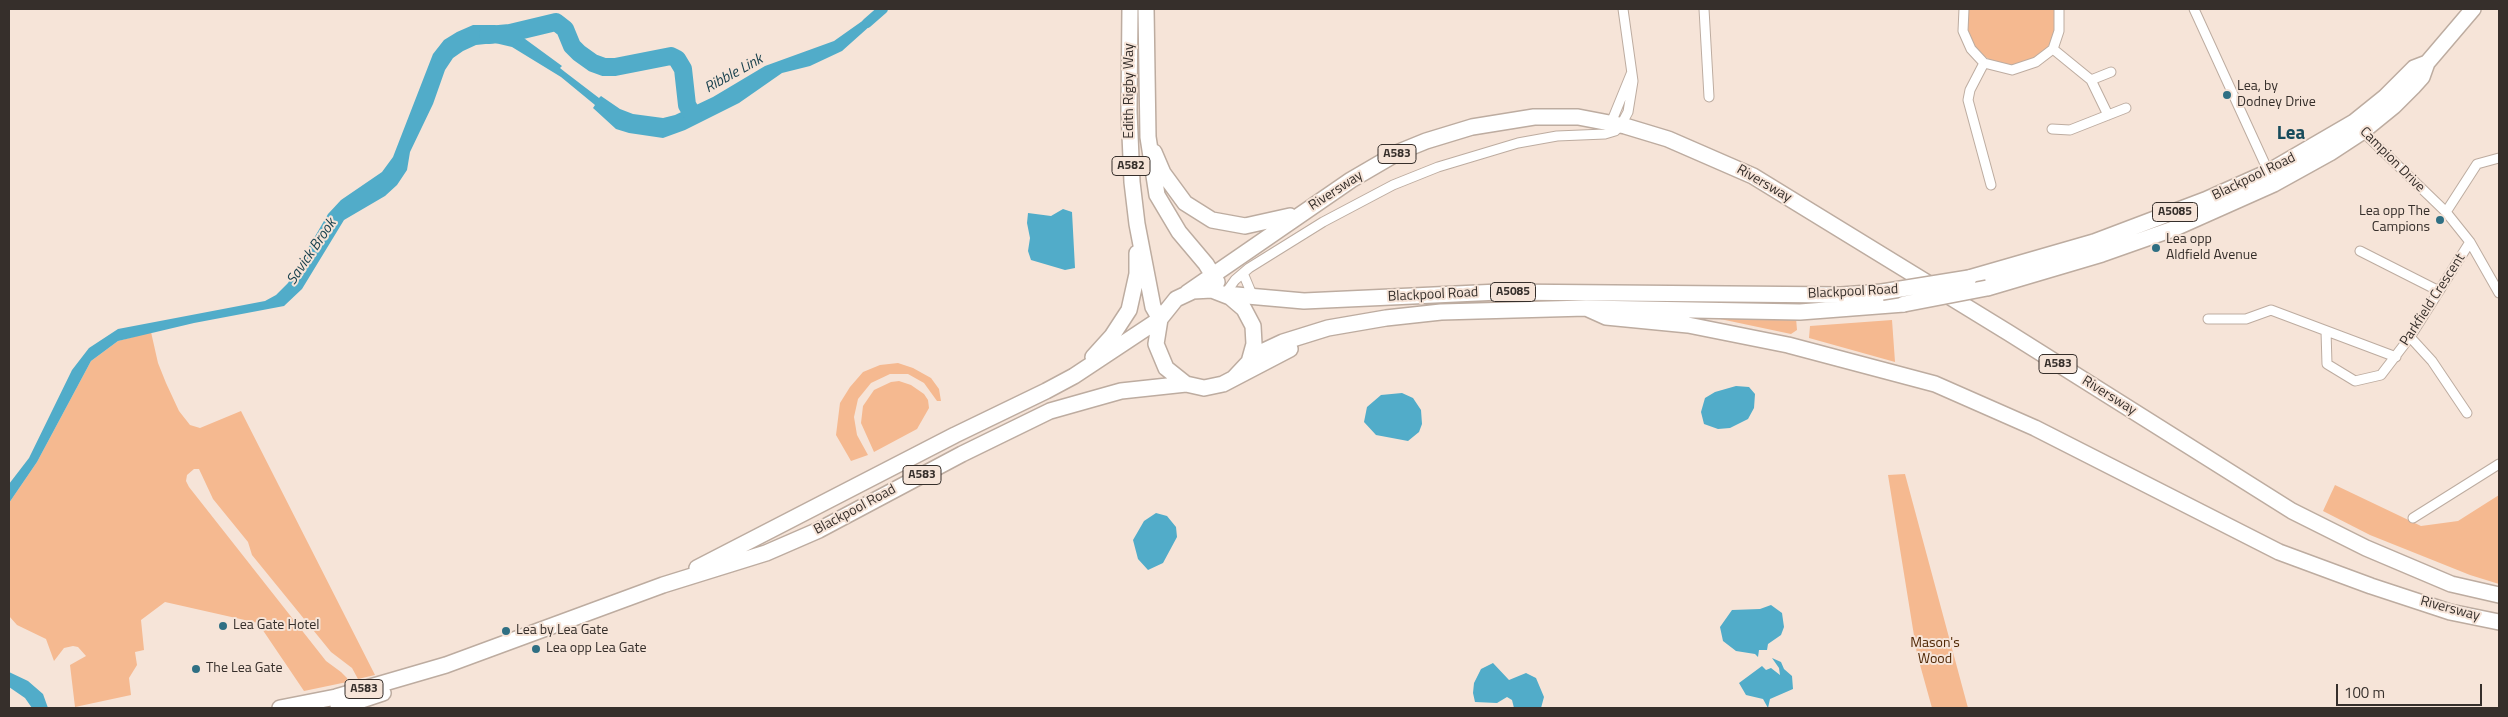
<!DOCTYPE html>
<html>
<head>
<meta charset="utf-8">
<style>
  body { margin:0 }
  #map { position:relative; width:2508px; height:717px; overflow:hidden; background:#f6e4d8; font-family:"Titillium Web",sans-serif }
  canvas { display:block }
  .frame { position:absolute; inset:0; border:10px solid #362f2b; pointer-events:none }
  .scale { position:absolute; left:2336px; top:684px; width:146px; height:22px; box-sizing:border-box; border:2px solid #362f2b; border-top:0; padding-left:6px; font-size:15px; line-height:18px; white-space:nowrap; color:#362f2b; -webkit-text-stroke:4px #f6e4d8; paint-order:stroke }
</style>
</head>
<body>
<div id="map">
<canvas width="2508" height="717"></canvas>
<div class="frame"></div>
<div class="scale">100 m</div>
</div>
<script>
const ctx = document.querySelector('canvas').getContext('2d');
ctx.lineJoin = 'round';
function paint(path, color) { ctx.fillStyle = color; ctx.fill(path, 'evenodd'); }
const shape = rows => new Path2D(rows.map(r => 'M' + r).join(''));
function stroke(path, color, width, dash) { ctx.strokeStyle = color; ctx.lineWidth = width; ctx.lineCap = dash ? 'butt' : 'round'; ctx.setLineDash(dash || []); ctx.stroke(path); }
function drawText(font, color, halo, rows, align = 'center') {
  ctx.font = font + ' "Titillium Web",sans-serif'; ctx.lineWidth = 4; ctx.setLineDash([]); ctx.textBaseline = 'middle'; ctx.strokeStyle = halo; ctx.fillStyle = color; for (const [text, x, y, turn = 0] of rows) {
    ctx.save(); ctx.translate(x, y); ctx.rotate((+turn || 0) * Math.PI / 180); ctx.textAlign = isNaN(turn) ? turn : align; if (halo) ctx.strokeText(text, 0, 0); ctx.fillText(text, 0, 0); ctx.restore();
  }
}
const green = shape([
  [1968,9,2055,9,2055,32,2047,49,2036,57,2024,64,2005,65,1992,61,1977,52,1969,37,1967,26],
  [1706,316,1796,318,1797,330,1791,334],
  [1892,320,1895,362,1809,338,1810,326],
  [151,332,158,363,166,383,179,411,190,425,200,428,241,411,375,675,358,679,352,668,331,652,252,555,248,542,213,499,199,469,194,469,187,475,186,481,189,487,326,661,341,672,347,678,347,682,304,691,258,623,165,602,141,620,144,650,135,652,137,665,129,678,131,695,75,707,70,665,86,656,78,647,73,646,64,648,54,661,46,639,17,625,9,616,9,503,37,462,91,361,118,341],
  [898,363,913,368,931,378,939,389,941,401,937,401,924,383,908,374,890,374,871,383,858,399,854,417,857,435,868,455,851,461,836,435,840,403,850,387,863,372,880,365],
  [899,381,911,385,924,394,928,400,929,408,917,429,874,452,861,423,863,406,874,390,891,382],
  [1905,474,1968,708,1932,708,1917,654,1888,475],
  [2335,485,2421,526,2458,521,2499,495,2499,584,2470,575,2370,535,2323,511]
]);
const water = shape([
  [875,12,880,17,842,51,810,66,782,73,739,103,685,130,663,138,629,133,616,129,593,108,595,105,561,77,512,47,495,43,476,45,463,51,453,58,445,70,433,104,410,152,407,170,397,185,385,196,344,220,302,289,284,306,194,323,118,341,91,361,37,462,9,503,9,484,29,458,72,370,89,348,118,329,265,301,276,295,288,283,328,214,341,200,382,172,393,157,433,54,444,40,457,32,473,25,495,25,521,36,562,66,560,68,565,72,599,98,601,96,620,109,633,114,663,118,675,115,713,97,765,66,834,41],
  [1063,209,1072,212,1075,268,1065,270,1031,260,1028,251,1030,238,1027,223,1028,213,1051,216],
  [1736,386,1749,387,1755,394,1754,408,1748,419,1730,428,1718,429,1704,424,1701,412,1705,398,1715,392],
  [1402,393,1413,398,1421,410,1422,424,1419,432,1408,441,1376,435,1364,422,1367,407,1381,395],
  [1156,513,1167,516,1176,527,1177,537,1163,563,1148,570,1138,559,1133,540,1144,521],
  [1771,605,1782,613,1784,627,1781,635,1768,644,1767,650,1759,650,1758,657,1755,654,1736,651,1723,641,1720,627,1732,610,1760,609],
  [1772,658,1781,662,1784,669,1792,676,1793,689,1770,699,1768,708,1763,699,1746,695,1739,683,1762,666,1766,670,1771,668,1780,675,1779,668],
  [1493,663,1509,680,1526,673,1536,678,1544,697,1541,708,1514,708,1512,700,1507,697,1497,703,1475,702,1473,693,1474,683,1481,669],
  [9,672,28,681,43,694,48,708,32,708,25,698,9,687]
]);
const canal = shape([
  [867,23,883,9]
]);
const river = shape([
  [488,35,510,33,556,22,565,29,572,46,579,53,593,63,604,67,615,67,671,56,677,59,683,69,687,105,693,115]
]);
const minor = shape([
  [1704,9,1709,97],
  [1964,9,1963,31,1971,49,1984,63,2012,70,2036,62,2053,49,2059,31,2059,9],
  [2194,9,2270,175],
  [2053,49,2091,80,2108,115],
  [1984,63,1970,90,1968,100,1991,185],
  [2091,80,2111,72],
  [1611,123,1631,74],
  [2052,129,2070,130,2126,108],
  [2360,129,2446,212,2470,242,2499,293],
  [2446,212,2477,164,2499,158],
  [2360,251,2439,291],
  [1243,273,1253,297],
  [1225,294,1235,280,1249,268,1323,222,1393,185,1438,167,1518,143,1557,136,1605,134,1615,131,1621,125,1628,112,1633,81,1623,9],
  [2208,319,2246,319,2271,310,2396,357],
  [2326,331,2327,364,2355,381,2381,375,2410,337,2470,242],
  [2410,337,2432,361,2467,413],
  [2413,518,2499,464]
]);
const trunk = shape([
  [1130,9,1129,111,1132,182,1137,224,1153,307,1160,319],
  [1146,9,1148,137,1157,195,1179,232,1206,264,1217,282],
  [1154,152,1163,173,1185,203,1212,220,1245,226,1290,216],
  [1969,278,2094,242,2205,200,2268,172,2354,122,2385,97,2414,68,2427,63],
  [1987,288,2102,254,2173,229,2274,184,2330,153,2362,132,2394,106,2413,87,2422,77,2427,63,2473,9],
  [1187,293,1351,180,1399,152,1426,141,1472,127,1534,117,1578,117,1625,126,1668,139,1753,176,2009,333,2292,511,2366,548,2451,584,2499,595],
  [1225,294,1304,301,1499,292,1841,295,1882,292],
  [1586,308,1606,317,1688,325,1788,345,1935,384,2035,428,2279,552,2371,586,2450,612,2499,622],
  [1093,357,1112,336,1129,310,1137,274,1137,253],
  [1251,357,1283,342,1328,328,1386,318,1441,312,1586,308,1800,312,1904,304],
  [1234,378,1249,362,1254,344,1253,326,1244,309,1230,297,1212,290,1193,291,1176,299,1160,319,1156,344,1166,368,1186,384,1204,388,1223,384,1290,349],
  [697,568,955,435,1046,391,1074,376,1160,319],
  [280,708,336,697,446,665,663,585,766,553,819,530,962,454,1050,411,1121,391,1186,384],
  [338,708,383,693]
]);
const trunkBridge = shape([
  [1882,292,1969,278],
  [1904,304,1987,288]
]);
const markers = [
  [2227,95,5,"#2f6f83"],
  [2440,220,5,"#2f6f83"],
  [2156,248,5,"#2f6f83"],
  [223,626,5,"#2f6f83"],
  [506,631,5,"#2f6f83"],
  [536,649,5,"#2f6f83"],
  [196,669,5,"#2f6f83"]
];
const shields = [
  [1397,154,38],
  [1131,166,38],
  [2175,212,45],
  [1513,292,45],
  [2058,364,38],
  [922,475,38],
  [364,689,38]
];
const shieldNames = [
  ["A583",1397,154],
  ["A582",1131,166],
  ["A5085",2175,212],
  ["A5085",1513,292],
  ["A583",2058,364],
  ["A583",922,475],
  ["A583",364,689]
];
const poiNames = [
  ["Lea, by",2237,87],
  ["Dodney Drive",2237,103],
  ["Lea opp The",2430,212,"right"],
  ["Campions",2430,228,"right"],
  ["Lea opp",2166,240],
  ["Aldfield Avenue",2166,256],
  ["Lea Gate Hotel",233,626],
  ["Lea by Lea Gate",516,631],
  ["Lea opp Lea Gate",546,649],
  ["The Lea Gate",206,669]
];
const streetNames = [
  ["Edith Rigby Way",1130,91,-90],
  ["Campion Drive",2392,160,45],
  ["Blackpool Road",2254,177,-26],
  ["Riversway",1764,184,30],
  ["Riversway",1336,191,-33],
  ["Blackpool Road",1853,292,-3],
  ["Blackpool Road",1433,295,-3],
  ["Parkfield Crescent",2433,300,-57],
  ["Riversway",2109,396,32],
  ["Blackpool Road",855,510,-28],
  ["Riversway",2450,609,15]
];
const parkNames = [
  ["Mason's",1935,644],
  ["Wood",1935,660]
];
const waterNames = [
  ["Ribble Link",734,74,-29],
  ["Savick Brook",312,252,-56]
];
const districtNames = [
  ["Lea",2291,134]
];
paint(green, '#f5b990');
paint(water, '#51acc9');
stroke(canal, '#51acc9', 10);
stroke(river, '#51acc9', 18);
stroke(minor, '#bdaca0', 11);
stroke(trunk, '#bdaca0', 18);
stroke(minor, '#fff', 9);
stroke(trunk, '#fff', 15);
stroke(trunkBridge, '#bdaca0', 18, []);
stroke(trunkBridge, '#fff', 15);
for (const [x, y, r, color] of markers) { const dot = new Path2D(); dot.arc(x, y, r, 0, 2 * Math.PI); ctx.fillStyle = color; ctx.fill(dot); stroke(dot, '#f6e4d8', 2); }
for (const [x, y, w] of shields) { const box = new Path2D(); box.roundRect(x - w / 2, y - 9.5, w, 19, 4); ctx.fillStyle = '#f6e4d8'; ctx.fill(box); stroke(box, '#362f2b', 1); }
drawText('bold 12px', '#362f2b', null, shieldNames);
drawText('14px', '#362f2b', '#f6e4d8', poiNames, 'left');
drawText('14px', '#362f2b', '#f6e4d8', streetNames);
drawText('14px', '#4f2704', '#f6e4d8', parkNames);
drawText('italic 15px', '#163f4c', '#f6e4d8', waterNames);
drawText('bold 19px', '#174b5b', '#f6e4d8', districtNames);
</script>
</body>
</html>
